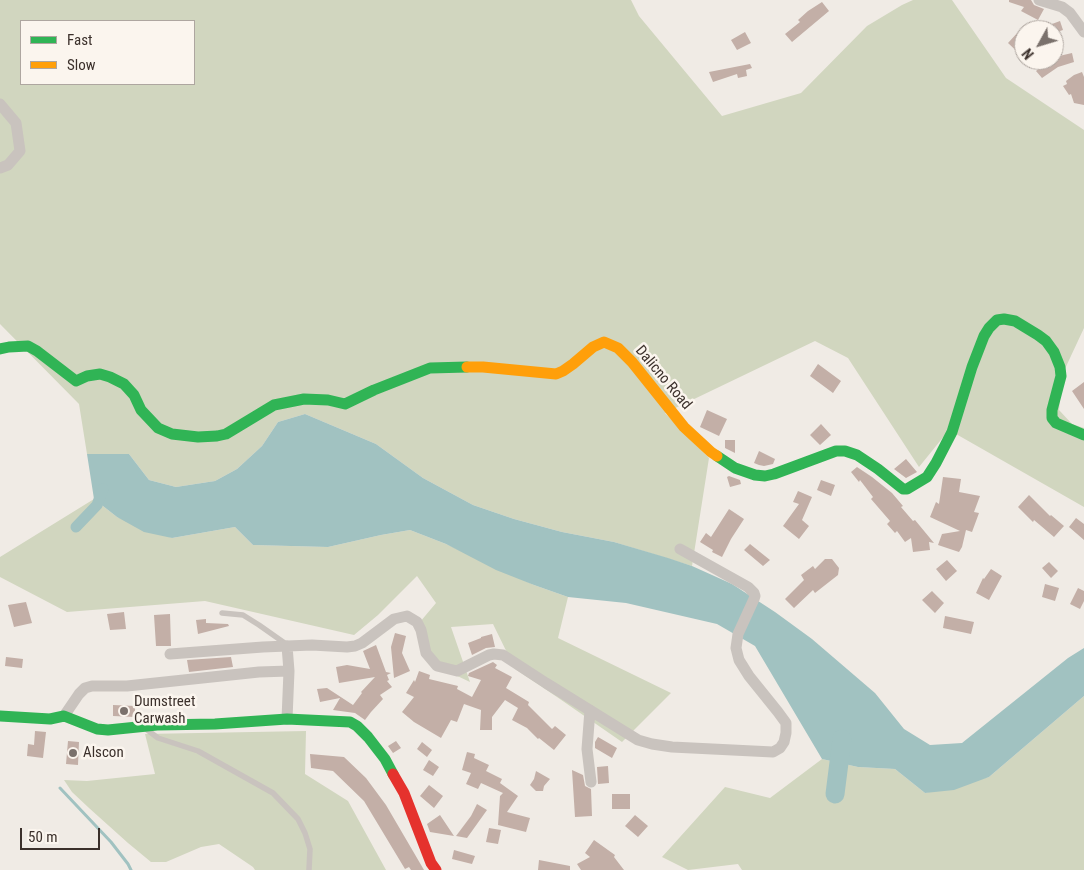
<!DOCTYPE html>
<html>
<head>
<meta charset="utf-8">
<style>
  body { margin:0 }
  #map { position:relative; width:1084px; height:870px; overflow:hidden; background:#f0ebe5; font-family:"Roboto Condensed",sans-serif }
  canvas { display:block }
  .legend { position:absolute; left:20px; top:20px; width:175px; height:65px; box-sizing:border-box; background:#fbf5ee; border:1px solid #aea6a0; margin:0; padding:6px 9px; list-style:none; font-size:15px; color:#3b302b }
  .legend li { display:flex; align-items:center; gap:10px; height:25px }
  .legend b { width:25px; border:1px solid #aea6a0 }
  .north { position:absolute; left:1014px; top:20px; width:50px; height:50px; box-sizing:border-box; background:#fbf5ee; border:1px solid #aea6a0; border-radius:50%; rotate:231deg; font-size:14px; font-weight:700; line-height:20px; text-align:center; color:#3b302b }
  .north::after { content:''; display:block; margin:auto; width:18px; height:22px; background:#7a716c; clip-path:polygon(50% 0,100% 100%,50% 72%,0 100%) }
  .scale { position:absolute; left:20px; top:828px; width:80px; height:22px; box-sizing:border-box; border:2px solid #3b302b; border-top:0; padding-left:6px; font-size:15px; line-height:18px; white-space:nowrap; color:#3b302b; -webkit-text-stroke:4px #fbf5ee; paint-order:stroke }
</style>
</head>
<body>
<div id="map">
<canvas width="1084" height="870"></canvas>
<ul class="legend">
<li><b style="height:6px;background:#30b455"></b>Fast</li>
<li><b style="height:6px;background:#ff9f0a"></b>Slow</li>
</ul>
<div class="north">N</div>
<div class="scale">50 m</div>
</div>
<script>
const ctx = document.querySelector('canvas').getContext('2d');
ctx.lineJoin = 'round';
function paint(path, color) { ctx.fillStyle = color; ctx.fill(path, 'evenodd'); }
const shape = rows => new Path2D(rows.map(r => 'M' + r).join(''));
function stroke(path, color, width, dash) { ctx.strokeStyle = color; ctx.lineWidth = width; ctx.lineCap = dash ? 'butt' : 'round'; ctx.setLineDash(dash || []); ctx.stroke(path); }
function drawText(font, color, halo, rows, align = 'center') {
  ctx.font = font + ' "Roboto Condensed",sans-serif'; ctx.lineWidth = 5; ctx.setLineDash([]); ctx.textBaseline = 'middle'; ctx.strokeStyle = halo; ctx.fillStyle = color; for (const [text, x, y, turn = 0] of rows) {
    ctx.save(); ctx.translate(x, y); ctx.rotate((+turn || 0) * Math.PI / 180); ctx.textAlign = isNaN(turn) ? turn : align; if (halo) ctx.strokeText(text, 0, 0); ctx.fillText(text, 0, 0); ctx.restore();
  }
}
const green = shape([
  [0,0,631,0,639,16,722,116,801,93,867,26,902,5,913,0,952,0,1006,78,1084,130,1084,328,1063,373,1059,410,1072,424,1084,428,1084,507,949,430,919,467,848,358,815,341,665,413,709,458,692,566,614,542,562,532,514,519,473,505,423,478,376,444,305,414,278,422,262,446,237,469,215,481,176,487,149,480,129,454,87,454,79,404,0,324],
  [21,21,194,21,194,84,21,84],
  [94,499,117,517,172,538,235,527,253,545,328,547,381,535,410,530,446,544,534,585,568,597,558,638,671,693,622,742,557,697,515,669,493,624,451,627,470,682,430,663,420,622,436,603,417,576,378,615,354,635,205,601,67,612,0,577,0,557],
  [1084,696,1084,870,742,870,738,864,688,870,662,857,725,787,770,798,822,759,858,767,895,769,925,793,989,777],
  [306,731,305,774,348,801,386,870,255,870,253,867,219,844,201,847,166,862,151,862,128,843,89,808,72,792,64,780,87,781,155,774,145,734]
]);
const water = shape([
  [305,414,376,444,423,478,473,505,514,519,562,532,614,542,668,558,692,566,732,584,775,612,812,639,875,693,904,729,930,745,962,743,1068,658,1084,648,1084,696,989,777,954,790,925,793,895,769,858,767,822,759,755,646,717,624,626,603,568,597,534,585,496,570,446,544,410,530,381,535,328,547,253,545,235,527,172,538,144,532,117,517,94,499,87,454,129,454,149,480,176,487,215,481,237,469,262,446,278,422]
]);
const stream = shape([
  [60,788,111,842,128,864,131,870]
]);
const canal = shape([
  [76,527,97,505,103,489]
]);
const river = shape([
  [835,794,842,739]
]);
const building = shape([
  [1009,0,1031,0,1034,5,1044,9,1038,20,1021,11,1024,7,1009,2],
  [822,2,829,11,792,42,785,34,800,22,798,20,808,11],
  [1060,21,1063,30,1054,33,1052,24],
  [1019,31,1024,35,1024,58,1008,43],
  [745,32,751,43,737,50,731,40],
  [1072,53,1074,62,1058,67,1042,78,1036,71,1050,60,1054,60,1055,57],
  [750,64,752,68,746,70,747,76,738,78,737,74,713,82,709,72],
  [1082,72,1084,77,1084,105,1074,103,1071,94,1069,95,1063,86,1067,84,1066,81,1074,75],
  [818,364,841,381,833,393,810,376],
  [1084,382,1084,409,1072,391],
  [707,410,727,419,719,436,700,427],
  [821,424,831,435,820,445,810,435],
  [725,440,735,440,735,453,725,448],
  [759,451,775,459,773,464,764,466,759,465,754,463],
  [906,459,917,472,906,478,894,469],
  [857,467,872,477,892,493,903,506,901,507,913,521,915,520,934,543,929,542,930,550,913,552,911,538,905,542,897,531,895,533,887,524,890,521,871,499,873,497,860,480,859,482,851,472],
  [729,476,740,480,741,484,730,487,727,477],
  [943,477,961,479,959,492,980,496,974,512,979,513,972,532,966,530,962,547,959,552,938,545,942,534,960,531,930,517,936,502,939,504],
  [821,480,835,485,831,496,817,490],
  [798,491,812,497,802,520,809,526,799,539,783,526,799,504,793,502],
  [1029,495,1050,516,1051,515,1064,526,1054,537,1034,520,1033,522,1018,507],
  [729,509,744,519,731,539,722,557,712,552,713,550,700,542,706,533,711,537],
  [1076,518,1084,524,1084,540,1069,527],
  [750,544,770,560,763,566,744,550],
  [825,559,832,559,839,568,838,575,815,593,813,590,794,608,785,599,804,580,801,575,813,566,815,569],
  [947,560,957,571,946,581,936,569],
  [1049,562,1058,571,1051,578,1042,568],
  [991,569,1002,576,989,600,976,593,983,578,984,579],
  [1045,584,1059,588,1055,601,1042,597],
  [1078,588,1084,591,1084,601,1080,609,1070,604],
  [932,591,944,603,935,613,922,600],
  [26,602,32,623,14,627,8,605],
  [124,612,126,629,110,630,107,614],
  [170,614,171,646,156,646,154,615],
  [945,616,974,622,971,634,943,628],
  [206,619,206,623,228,624,229,626,198,634,196,620],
  [395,633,406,636,402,653,410,671,394,678,391,647],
  [492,634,495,647,486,648,472,655,468,643,481,638,481,637],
  [376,645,386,672,391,673,387,675,389,680,387,681,392,687,380,695,383,699,371,712,365,720,355,713,333,710,340,698,320,702,317,689,327,688,353,705,362,693,361,692,375,677,339,683,336,667,347,665,370,669,363,651],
  [6,657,23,659,22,668,5,666],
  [231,657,233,667,189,672,187,660],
  [493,662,497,665,495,668,512,677,506,688,529,702,528,705,552,729,555,726,566,735,554,750,539,738,538,739,527,728,512,720,518,708,505,700,492,717,492,730,480,730,481,710,464,704,457,722,451,720,441,738,414,722,402,712,414,697,406,693,414,680,415,682,419,671,430,675,429,679,458,686,457,689,472,697,481,680,468,676,469,673],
  [113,705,135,706,135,717,113,716],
  [35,731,46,732,43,758,27,756,28,744,34,745],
  [598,737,617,748,612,758,595,748,595,742],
  [68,741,79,742,78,765,66,764],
  [396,741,401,748,393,753,388,746],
  [422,742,432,750,427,757,417,749],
  [467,752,475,754,474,758,489,765,486,771,502,779,500,783,518,796,507,812,530,818,526,832,498,825,500,796,503,793,481,783,478,789,466,784,471,773,462,770],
  [310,754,344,757,366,778,386,805,424,870,411,870,409,867,405,869,364,801,333,771,311,768],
  [429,760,439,767,433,776,423,770],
  [608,766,609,783,598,784,597,767],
  [572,770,583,775,585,786,591,789,592,816,575,817],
  [536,771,550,779,544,786,543,791,536,791,530,785,534,779],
  [429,785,443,796,434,808,420,796],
  [612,794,630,794,630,809,612,809],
  [477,804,487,810,467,838,456,836,471,816],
  [440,815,454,836,430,832,427,824],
  [635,815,648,826,638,837,625,826],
  [489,828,501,830,498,844,486,842],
  [594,840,615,855,614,857,624,870,581,870,577,864,590,857,585,853],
  [454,850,475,856,472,864,452,859],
  [539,860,570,866,570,870,538,870]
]);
const lane = shape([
  [222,613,243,615,259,625,286,644],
  [146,729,158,738,198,751,273,793,298,819,305,833,310,849,309,870]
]);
const street = shape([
  [1039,0,1062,7,1070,13,1084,32],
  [0,104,16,123,20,151,8,165,0,168],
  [170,654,263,647,312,645,347,647,355,646,362,643,394,619,407,616,417,622,421,630,426,653,437,666,457,671,489,655,494,654,503,655,546,683,638,740,652,744,672,747,773,752,780,748,784,742,786,733,786,723,778,712,749,676,739,660,736,648,738,634,754,599,755,596,754,593,748,587,680,549],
  [590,710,587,749,591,782],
  [64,716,79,694,85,688,92,686,127,686,259,672,289,671],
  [287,719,289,671,287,646]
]);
const fast = shape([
  [0,349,9,347,28,346,37,351,76,381,87,376,100,374,110,377,124,384,134,395,141,410,158,428,172,434,198,437,217,436,226,434,274,405,304,399,328,400,345,404,374,390,430,368,467,367],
  [717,456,735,468,755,475,765,476,774,474,836,451,845,451,857,455,878,469,903,489,907,489,927,477,936,463,952,432,972,367,984,336,989,328,997,320,1004,319,1015,321,1038,335,1046,341,1054,352,1060,367,1061,376,1052,410,1052,418,1056,423,1084,435],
  [0,716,50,719,64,716,97,729,108,730,157,725,215,724,287,719,350,722,357,726,368,737,385,759,393,774]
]);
const slow = shape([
  [467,367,483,367,556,374,563,371,573,364,593,347,604,342,618,348,632,362,684,427,711,452,717,456]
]);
const jam = shape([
  [393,774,404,793,431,863,436,870]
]);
const markers = [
  [124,711,5,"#7a716c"],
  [73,753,5,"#7a716c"]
];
const streetNames = [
  ["Dalicno Road",663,378,50]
];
const poiNames = [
  ["Dumstreet",134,702],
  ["Carwash",134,719],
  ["Alscon",83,753]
];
paint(green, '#d1d6bf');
paint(water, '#a1c2c1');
stroke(stream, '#a1c2c1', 3);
stroke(canal, '#a1c2c1', 11);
stroke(river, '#a1c2c1', 19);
paint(building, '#c3afa7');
stroke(lane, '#c9c3be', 5.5);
stroke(street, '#c9c3be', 11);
stroke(fast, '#30b455', 11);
stroke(slow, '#ff9f0a', 11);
stroke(jam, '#e5322d', 11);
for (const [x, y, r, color] of markers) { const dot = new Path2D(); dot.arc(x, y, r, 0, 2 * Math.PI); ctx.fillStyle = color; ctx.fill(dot); stroke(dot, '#fbf5ee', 2); }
drawText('15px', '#3b302b', '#fbf5ee', streetNames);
drawText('15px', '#3b302b', '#fbf5ee', poiNames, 'left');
</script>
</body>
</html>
